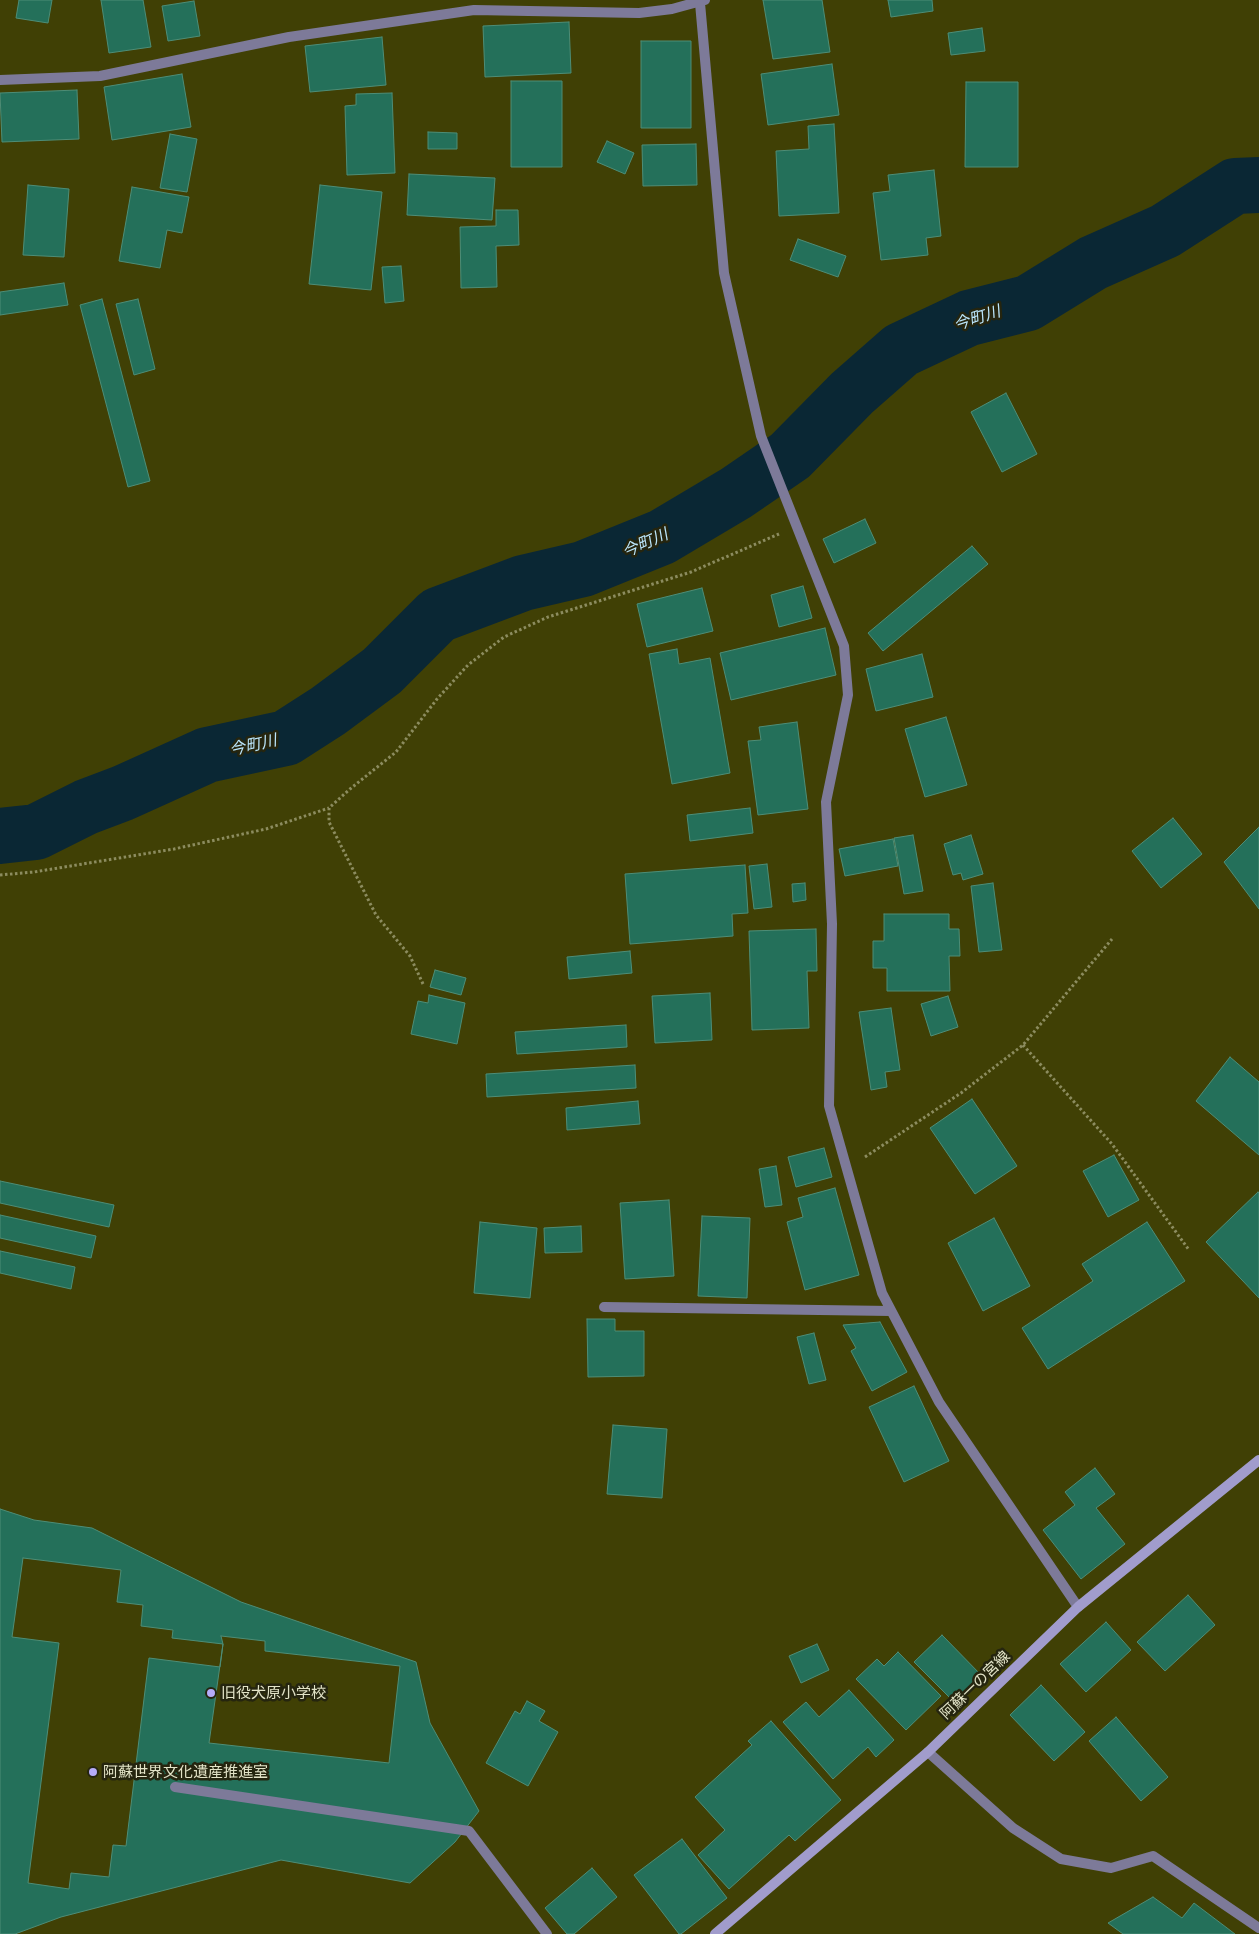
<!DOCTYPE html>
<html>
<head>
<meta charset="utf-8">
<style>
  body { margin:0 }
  canvas { display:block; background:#404005 }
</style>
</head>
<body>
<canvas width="1259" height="1934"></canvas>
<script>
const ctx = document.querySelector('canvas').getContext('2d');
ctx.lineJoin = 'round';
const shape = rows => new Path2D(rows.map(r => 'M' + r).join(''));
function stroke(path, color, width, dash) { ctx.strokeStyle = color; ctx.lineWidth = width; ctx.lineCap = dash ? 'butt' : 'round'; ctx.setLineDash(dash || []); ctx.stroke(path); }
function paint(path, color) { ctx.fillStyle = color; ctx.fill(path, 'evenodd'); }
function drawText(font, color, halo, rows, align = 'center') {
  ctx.font = font + ' Barlow,"Noto Sans JP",sans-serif'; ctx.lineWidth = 5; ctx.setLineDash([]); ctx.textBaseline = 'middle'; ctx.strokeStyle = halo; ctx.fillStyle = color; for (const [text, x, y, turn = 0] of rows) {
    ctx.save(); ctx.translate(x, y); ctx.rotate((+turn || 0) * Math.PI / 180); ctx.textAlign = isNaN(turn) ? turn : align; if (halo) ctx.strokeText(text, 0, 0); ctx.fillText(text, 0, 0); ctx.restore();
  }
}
const river = shape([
  [0,836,36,832,86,807,123,793,207,755,286,738,328,711,382,671,438,615,523,583,583,569,662,537,736,493,790,456,852,393,901,350,969,318,1028,303,1093,263,1165,231,1235,186,1259,185]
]);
const building = shape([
  [19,0,52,0,48,23,16,18,19,0],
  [101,0,143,0,151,47,109,53,101,0],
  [763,0,822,0,830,52,773,59,763,0],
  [888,0,932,0,933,11,891,17,888,0],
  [194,1,200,36,168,41,162,6,194,1],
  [569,22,571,73,485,77,483,26,569,22],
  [982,28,985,51,951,55,948,33,982,28],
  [382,37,386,85,310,92,305,46,382,37],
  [641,41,691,41,691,128,641,128,641,41],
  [832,64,839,115,768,125,761,74,832,64],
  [182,74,191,127,112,140,104,87,182,74],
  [511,81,562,81,562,167,511,167,511,81],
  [966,82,1018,82,1018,167,965,167,966,82],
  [77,90,79,139,2,142,0,93,77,90],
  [392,93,395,173,347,175,345,106,356,105,356,94,392,93],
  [834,124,839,213,779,216,776,151,809,149,808,126,834,124],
  [428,132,457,133,457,149,428,149,428,132],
  [170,134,197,139,187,192,160,188,170,134],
  [607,141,634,153,625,174,597,162,607,141],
  [696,144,697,185,643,186,642,145,696,144],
  [934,170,941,236,926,238,928,255,881,260,873,193,890,191,888,175,934,170],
  [409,174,495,178,492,220,407,215,409,174],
  [28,185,69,189,64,257,23,255,28,185],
  [320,185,382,192,371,290,309,284,320,185],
  [132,187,189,197,182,233,167,230,160,268,119,261,132,187],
  [496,210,518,210,519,245,496,246,497,287,461,288,460,227,496,226,496,210],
  [798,239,846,256,838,277,790,260,798,239],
  [401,266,404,301,385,303,382,267,401,266],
  [64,283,68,305,0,315,0,292,64,283],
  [102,299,150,481,128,487,80,305,102,299],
  [138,299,155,369,134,375,116,304,138,299],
  [1006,393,1037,454,1002,472,971,412,1006,393],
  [865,519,876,543,834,563,823,539,865,519],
  [972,546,988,564,883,651,868,633,972,546],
  [803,586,812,618,779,627,771,595,803,586],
  [702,588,713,631,647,647,637,604,702,588],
  [825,628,836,675,731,700,720,653,825,628],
  [677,649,679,664,710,658,730,773,672,784,649,654,677,649],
  [922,654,933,697,876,711,866,669,922,654],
  [946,717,967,785,925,797,905,729,946,717],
  [797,722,808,809,758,815,748,741,761,740,759,727,797,722],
  [750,808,753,833,690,841,687,815,750,808],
  [1173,818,1202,854,1161,888,1132,851,1173,818],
  [1259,827,1259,909,1224,862,1259,827],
  [913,835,923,891,904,894,894,838,913,835],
  [971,835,983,874,963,880,961,873,953,875,944,844,971,835],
  [893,839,898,866,845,876,839,849,893,839],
  [767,864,772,907,754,909,749,866,767,864],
  [745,865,748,913,732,914,733,936,630,944,625,874,745,865],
  [805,883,806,900,793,902,792,884,805,883],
  [993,883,1002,950,979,952,971,886,993,883],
  [884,914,949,914,949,929,959,929,960,956,949,956,950,991,887,991,887,968,873,968,873,941,884,941,884,914],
  [816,929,817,971,807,971,809,1028,752,1030,749,931,816,929],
  [630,951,632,973,569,979,567,957,630,951],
  [435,970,466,978,461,995,430,987,435,970],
  [710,993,712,1040,655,1043,652,996,710,993],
  [429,995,465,1003,457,1044,411,1034,418,1001,428,1003,429,995],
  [948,996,958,1027,931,1036,921,1004,948,996],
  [891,1008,900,1070,885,1072,887,1087,871,1090,859,1012,891,1008],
  [626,1025,627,1047,517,1054,515,1032,626,1025],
  [1230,1057,1259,1082,1259,1155,1196,1101,1230,1057],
  [635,1065,636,1088,487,1097,486,1074,635,1065],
  [972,1099,1017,1166,975,1194,930,1128,972,1099],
  [638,1101,640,1124,567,1130,566,1108,638,1101],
  [824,1148,832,1177,796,1187,788,1157,824,1148],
  [1114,1155,1139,1200,1108,1217,1083,1171,1114,1155],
  [776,1166,782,1205,765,1207,759,1169,776,1166],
  [0,1181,114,1205,109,1227,0,1203,0,1181],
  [835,1188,859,1275,805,1290,787,1222,803,1217,798,1198,835,1188],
  [1258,1192,1259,1193,1259,1298,1206,1242,1258,1192],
  [669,1200,674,1276,625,1279,620,1203,669,1200],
  [0,1215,96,1236,91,1258,0,1238,0,1215],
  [702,1216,750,1218,747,1298,698,1296,702,1216],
  [994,1218,1030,1286,983,1311,948,1243,994,1218],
  [480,1222,537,1228,530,1298,474,1293,480,1222],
  [1147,1222,1185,1281,1048,1369,1022,1328,1093,1281,1082,1264,1147,1222],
  [581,1226,582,1252,545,1253,544,1228,581,1226],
  [0,1251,75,1267,71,1289,0,1273,0,1251],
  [587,1319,615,1319,615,1331,644,1331,644,1376,588,1377,587,1319],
  [880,1322,907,1372,872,1391,851,1351,856,1348,843,1325,880,1322],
  [814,1333,826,1380,809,1384,797,1337,814,1333],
  [914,1386,949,1461,904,1482,869,1407,914,1386],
  [613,1425,667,1429,662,1498,607,1494,613,1425],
  [1095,1468,1115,1494,1096,1508,1125,1544,1081,1579,1043,1530,1075,1505,1065,1492,1095,1468],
  [0,1509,34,1520,92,1528,241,1602,416,1662,430,1723,479,1811,455,1842,410,1883,281,1860,61,1917,15,1934,0,1934,0,1509],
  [23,1558,121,1570,117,1602,143,1605,141,1626,173,1630,172,1638,223,1644,220,1667,149,1658,126,1846,113,1845,109,1877,71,1873,69,1889,28,1883,59,1643,12,1637,23,1558],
  [1188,1595,1215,1625,1165,1671,1137,1642,1188,1595],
  [1106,1622,1131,1650,1086,1692,1060,1664,1106,1622],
  [942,1635,982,1676,955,1703,914,1662,942,1635],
  [221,1636,265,1641,265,1651,400,1666,389,1763,209,1743,223,1644,221,1636],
  [817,1644,829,1670,801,1683,789,1656,817,1644],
  [898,1652,941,1696,906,1730,856,1679,877,1659,884,1666,898,1652],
  [1041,1685,1085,1732,1054,1761,1010,1715,1041,1685],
  [849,1690,894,1740,876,1757,868,1747,833,1779,783,1722,806,1702,819,1717,849,1690],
  [527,1701,545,1711,539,1721,558,1732,528,1786,486,1763,515,1711,520,1714,527,1701],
  [1116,1717,1168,1777,1141,1801,1089,1741,1116,1717],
  [771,1721,841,1800,795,1841,789,1835,729,1889,698,1855,725,1830,695,1797,752,1745,748,1741,771,1721],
  [682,1839,727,1898,681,1934,679,1934,634,1875,682,1839],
  [592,1868,617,1897,574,1934,567,1934,545,1908,592,1868],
  [1153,1897,1182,1918,1194,1903,1235,1934,1123,1934,1108,1923,1153,1897]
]);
const path = shape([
  [0,875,34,872,174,849,266,829,329,808],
  [423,984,410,956,376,915,329,822,329,808,350,789,396,752,437,699,468,665,504,637,548,617,691,572,779,534],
  [1023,1045,1112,1144,1189,1250],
  [865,1157,961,1093,1023,1045,1112,939]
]);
const street = shape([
  [700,3,724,273,761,436,844,646,848,695,826,802,832,924,829,1106,882,1293,939,1402,1078,1607],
  [0,80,100,76,289,37,474,10,639,13,672,9,705,0],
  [604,1307,891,1311],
  [928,1752,1013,1828,1061,1859,1111,1868,1153,1856,1259,1928],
  [175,1787,469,1831,547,1934]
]);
const secondary = shape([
  [715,1934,928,1752,1078,1607,1259,1460]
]);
const markers = [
  [211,1693,5,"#b6acf8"],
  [93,1772,5,"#b6acf8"]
];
const streetNames = [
  ["阿蘇一の宮線",975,1685,-44]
];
const poiNames = [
  ["旧役犬原小学校",221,1693],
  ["阿蘇世界文化遺産推進室",103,1772]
];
const waterNames = [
  ["今町川",977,318,-18],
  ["今町川",645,543,-24],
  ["今町川",253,745,-13]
];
stroke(river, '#0a2734', 56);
paint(building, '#24705a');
stroke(building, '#4d8d77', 1);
stroke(path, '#8c8c5f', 3, [2.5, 2.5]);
stroke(street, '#7d7a99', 10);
stroke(secondary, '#a19ccc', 10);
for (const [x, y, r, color] of markers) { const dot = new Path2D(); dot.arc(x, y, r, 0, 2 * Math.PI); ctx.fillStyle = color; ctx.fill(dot); stroke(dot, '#25250f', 2); }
drawText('15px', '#e2e3c7', '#25250f', streetNames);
drawText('15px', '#e2e3c7', '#25250f', poiNames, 'left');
drawText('italic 16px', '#bbe6fc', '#25250f', waterNames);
</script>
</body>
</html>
